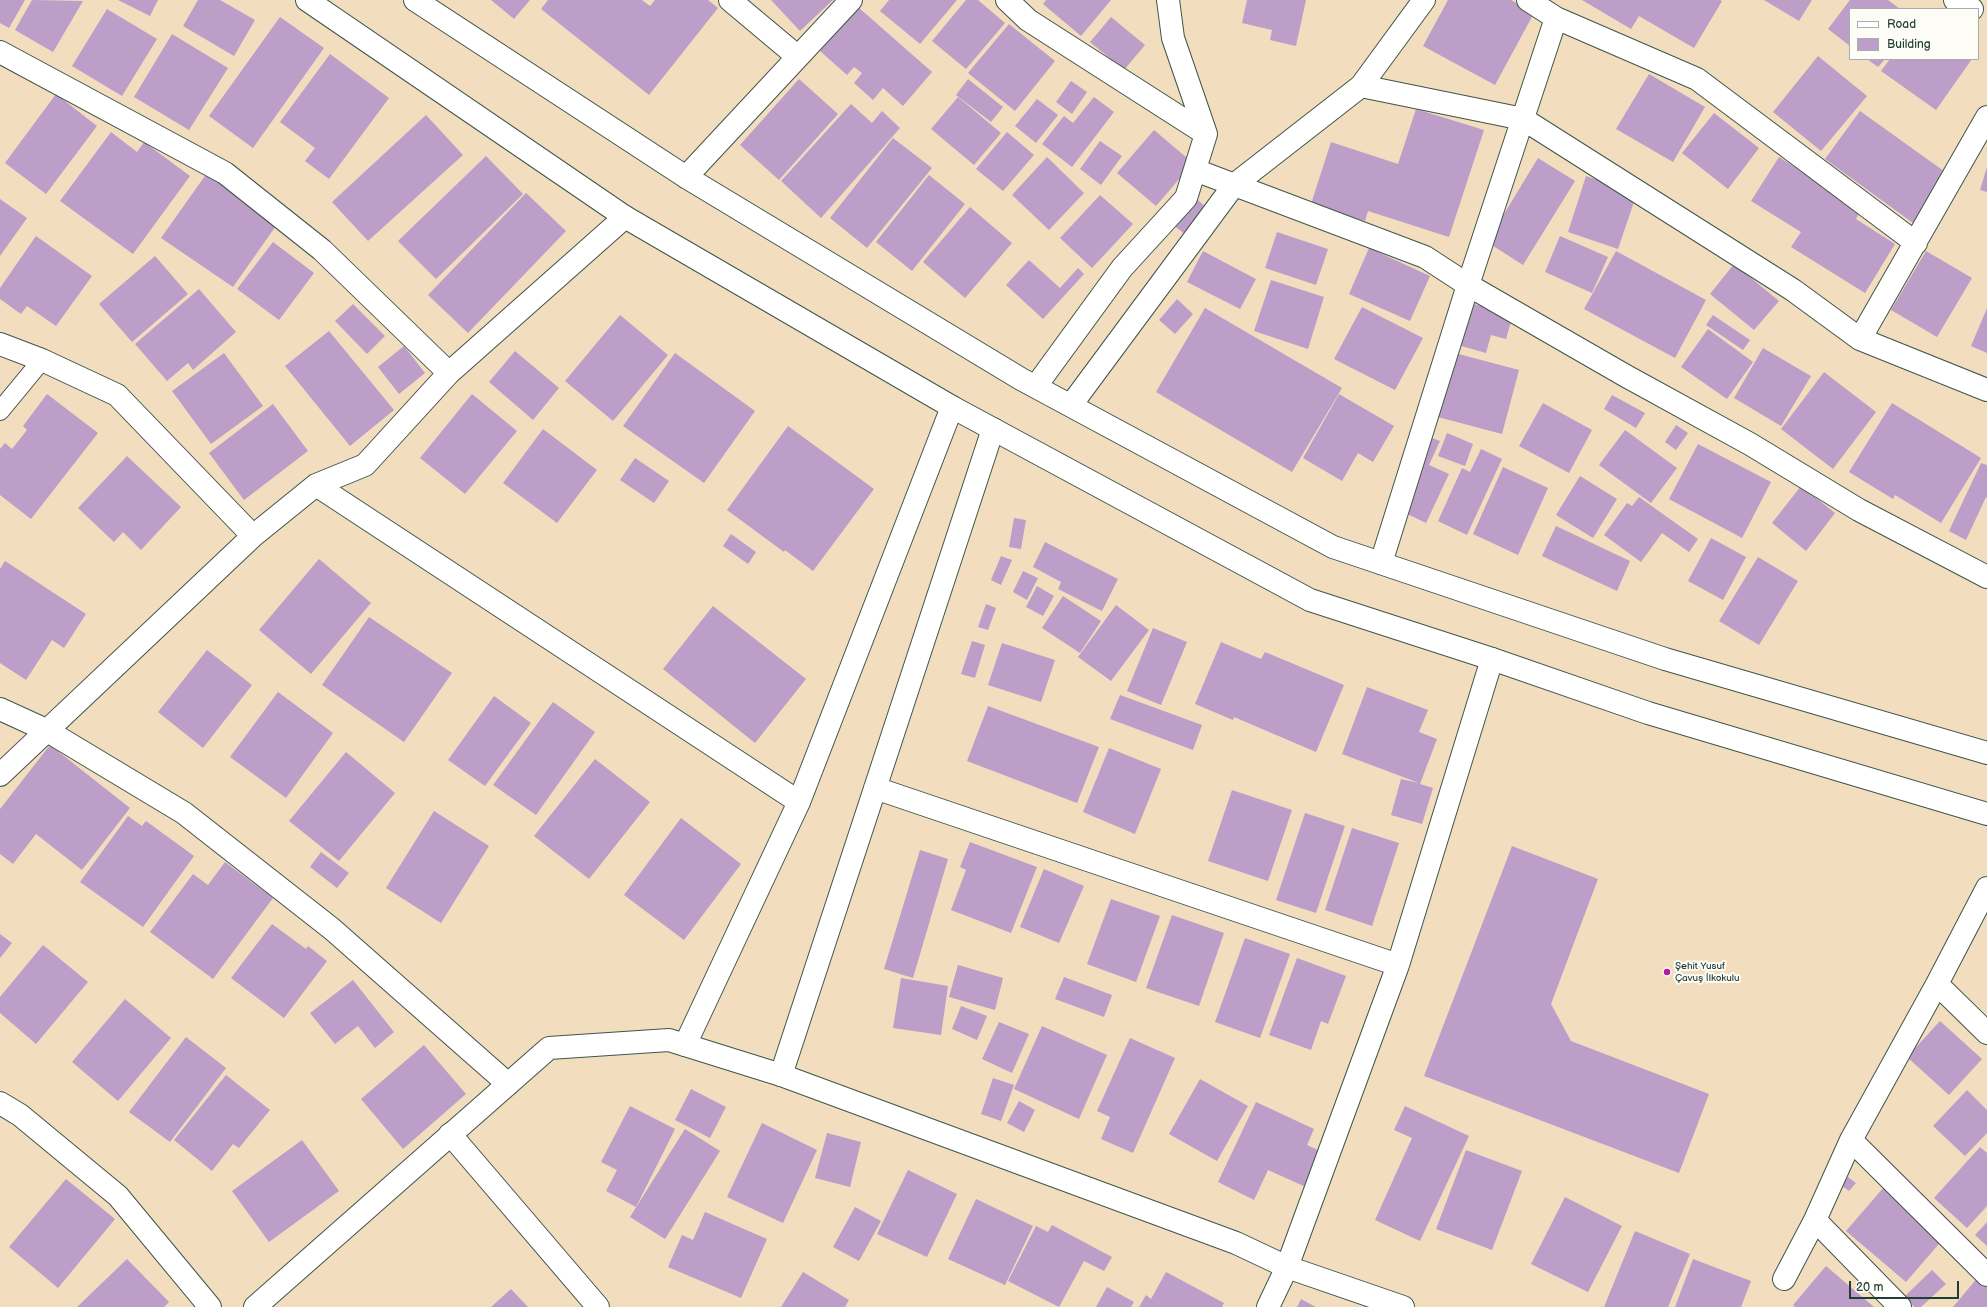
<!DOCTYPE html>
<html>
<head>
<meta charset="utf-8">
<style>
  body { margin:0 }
  #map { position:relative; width:1987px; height:1307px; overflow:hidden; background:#f2ddbf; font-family:"Balsamiq Sans",sans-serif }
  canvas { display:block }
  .legend { position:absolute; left:1849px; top:8px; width:130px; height:52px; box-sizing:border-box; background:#fdfcf7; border:1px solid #a4b0a9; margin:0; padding:5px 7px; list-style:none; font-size:12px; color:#1f3d34 }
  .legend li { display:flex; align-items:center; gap:8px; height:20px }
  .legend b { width:20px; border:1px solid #a4b0a9 }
  .scale { position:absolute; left:1849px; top:1281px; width:110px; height:18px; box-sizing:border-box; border:2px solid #1f3d34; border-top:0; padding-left:5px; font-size:12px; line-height:14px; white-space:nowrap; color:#1f3d34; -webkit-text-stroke:3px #fdfcf7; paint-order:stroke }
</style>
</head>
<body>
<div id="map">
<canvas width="1987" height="1307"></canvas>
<ul class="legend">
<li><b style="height:5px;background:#fff"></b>Road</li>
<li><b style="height:11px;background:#bc9ec9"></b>Building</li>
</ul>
<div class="scale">20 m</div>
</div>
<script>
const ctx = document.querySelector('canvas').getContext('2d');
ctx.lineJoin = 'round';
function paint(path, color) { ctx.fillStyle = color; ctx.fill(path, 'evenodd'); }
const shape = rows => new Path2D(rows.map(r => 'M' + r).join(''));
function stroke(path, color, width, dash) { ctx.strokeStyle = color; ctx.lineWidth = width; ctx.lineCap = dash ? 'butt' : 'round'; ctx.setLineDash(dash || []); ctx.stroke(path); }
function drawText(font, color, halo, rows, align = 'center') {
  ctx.font = font + ' "Balsamiq Sans",sans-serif'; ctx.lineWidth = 4; ctx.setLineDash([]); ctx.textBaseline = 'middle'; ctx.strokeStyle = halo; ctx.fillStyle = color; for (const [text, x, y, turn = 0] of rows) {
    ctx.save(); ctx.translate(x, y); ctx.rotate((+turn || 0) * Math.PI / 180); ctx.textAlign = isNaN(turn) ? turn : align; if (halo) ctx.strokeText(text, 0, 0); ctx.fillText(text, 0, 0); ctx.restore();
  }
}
const building = shape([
  [0,0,25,0,9,28,0,23],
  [32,0,83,1,53,52,15,30],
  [118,0,158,0,150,16],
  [198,0,220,0,255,20,234,56,183,26],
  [491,0,530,0,514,19],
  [548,0,642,0,650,6,655,0,708,0,718,8,649,95,541,9],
  [771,0,833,0,800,31],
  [889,0,957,0,920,44,880,11],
  [966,0,978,0,1005,23,966,69,932,41],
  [1046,0,1111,0,1081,36,1043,4],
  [1247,0,1306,0,1296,46,1270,40,1272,30,1242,23],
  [1448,0,1511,0,1534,13,1495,85,1423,46],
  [1582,0,1720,0,1722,1,1694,48,1639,16,1631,29],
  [1764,0,1812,0,1799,21],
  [1850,0,1888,0,1900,9,1850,9,1850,46,1828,29],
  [858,7,932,72,903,106,883,88,873,100,854,83,862,73,854,67,847,75,820,51],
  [107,9,157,39,122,96,72,66],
  [280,17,324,48,253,148,209,116],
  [1111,17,1145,45,1124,70,1090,42],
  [1009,24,1055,61,1015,111,968,73],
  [172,34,228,68,189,130,134,97],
  [330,54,389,98,329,179,305,161,315,148,280,122],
  [1818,56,1867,96,1821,151,1773,112],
  [1867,59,1885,59,1878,67],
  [1890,59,1972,59,1936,110,1881,71],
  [1649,74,1705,107,1673,162,1616,129],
  [799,79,838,114,779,180,740,145],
  [968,79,1003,107,991,122,956,95],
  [1071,81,1087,92,1072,114,1056,102],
  [56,94,97,126,46,194,5,163],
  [958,97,1001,133,974,165,931,129],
  [1094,97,1114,112,1072,167,1042,144,1064,116,1073,123],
  [1037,99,1058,115,1036,143,1015,126],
  [851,104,872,123,882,111,900,128,821,218,781,181],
  [1416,109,1484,130,1449,237,1368,211,1365,221,1311,204,1331,142,1398,164],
  [1860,111,1948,174,1913,223,1825,159],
  [1714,113,1759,148,1728,189,1682,153],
  [426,115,463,155,368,241,332,202],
  [1154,130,1193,163,1156,206,1117,173],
  [111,132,137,152,144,142,190,176,133,254,60,201],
  [1007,132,1034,155,1003,191,976,169],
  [893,138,932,168,867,248,830,218],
  [1100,141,1122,156,1101,185,1080,169],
  [486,156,523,194,436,279,398,241],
  [1047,157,1084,193,1049,230,1012,195],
  [1779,157,1861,210,1856,219,1895,244,1865,293,1791,247,1801,232,1751,201],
  [1538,158,1575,181,1523,265,1487,242],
  [1987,167,1987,192,1980,190],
  [207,173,278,223,233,287,161,238],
  [929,175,965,204,912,271,876,242],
  [1586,176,1637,193,1618,249,1568,232],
  [526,193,566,231,468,333,428,295],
  [1190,193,1208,209,1186,235,1167,220],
  [1100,195,1133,224,1092,268,1060,238],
  [0,199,27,218,0,256],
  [970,207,1012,243,965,298,923,262],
  [1277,232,1328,249,1316,285,1265,268],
  [36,236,92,276,56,326,27,306,21,314,0,299,0,288],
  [1560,236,1608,257,1592,293,1545,272],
  [273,242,314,273,279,320,237,289],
  [1369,248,1430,276,1410,321,1349,294],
  [1203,251,1256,279,1240,309,1187,282],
  [1616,251,1706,300,1675,358,1584,309],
  [1926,251,1972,278,1937,337,1891,310],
  [155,256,188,294,132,342,99,304],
  [1029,260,1060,288,1078,268,1084,274,1043,319,1006,285],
  [1734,264,1779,301,1754,330,1710,294],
  [1271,280,1324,297,1308,349,1254,331],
  [199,289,236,332,193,370,188,363,167,381,135,344],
  [1177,299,1193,314,1175,334,1159,320],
  [1469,303,1513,314,1506,339,1491,335,1486,353,1458,345],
  [353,304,385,336,367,354,335,321],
  [1362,307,1423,338,1395,390,1334,359],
  [1205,308,1342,388,1292,472,1156,392],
  [1987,308,1987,353,1971,346],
  [620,315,668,355,613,421,565,381],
  [1713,315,1750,340,1743,350,1706,325],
  [1708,329,1753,362,1727,399,1681,367],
  [329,331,394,410,350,446,285,366],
  [404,346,425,373,399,394,378,367],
  [1763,348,1811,376,1781,426,1734,398],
  [515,351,559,388,533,420,489,382],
  [1451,352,1519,370,1502,434,1434,416],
  [224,353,263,406,211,444,172,391],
  [675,353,755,411,704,483,623,426],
  [1824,372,1876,412,1833,469,1781,429],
  [47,394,98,433,31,519,0,495,0,449,5,443,12,449,27,430,23,426],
  [472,394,517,431,465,494,420,458],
  [1339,394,1394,426,1373,462,1358,453,1342,481,1303,458],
  [1612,395,1645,413,1636,428,1604,409],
  [1543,403,1592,430,1569,473,1519,446],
  [1892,403,1981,458,1941,523,1895,495,1893,499,1849,472],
  [273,404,308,451,244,500,209,453],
  [1676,425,1688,433,1676,450,1665,442],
  [788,426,874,489,813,571,785,550,784,552,727,510],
  [543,429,597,470,557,523,503,483],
  [1625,430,1677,468,1651,503,1599,465],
  [1447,433,1473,444,1465,466,1438,456],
  [1432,438,1440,441,1429,465,1449,474,1426,523,1399,510],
  [1698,444,1771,482,1742,538,1669,499],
  [1481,449,1502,459,1467,535,1438,521,1462,468,1470,472],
  [127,456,181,507,141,550,123,532,114,542,78,508],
  [635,458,669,481,654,503,620,480],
  [1981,463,1987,465,1987,498,1986,497,1966,540,1949,531],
  [1503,467,1548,488,1518,555,1473,534],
  [1580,476,1617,499,1593,538,1556,515],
  [1801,486,1835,513,1806,551,1772,523],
  [1639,497,1698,539,1689,552,1662,533,1641,562,1604,535,1627,503,1632,506],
  [1014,518,1026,520,1021,549,1009,547],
  [1556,526,1630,561,1617,591,1542,556],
  [731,534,756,552,748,564,723,546],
  [1711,538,1746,557,1723,600,1688,581],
  [1045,542,1118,579,1102,611,1058,589,1061,582,1033,567],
  [1001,556,1012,560,1001,585,991,580],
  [1758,557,1798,581,1759,645,1719,621],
  [319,559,371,603,311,674,259,630],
  [5,561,86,614,64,648,52,640,26,680,0,663,0,569],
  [1023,571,1038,578,1027,600,1013,592],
  [1037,586,1054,596,1043,616,1026,607],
  [1063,596,1101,621,1080,653,1042,628],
  [986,604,996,608,988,630,978,627],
  [1116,605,1149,630,1111,681,1078,657],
  [713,606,806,679,755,743,663,669],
  [369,617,452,673,404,742,322,685],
  [1153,628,1187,642,1161,705,1127,691],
  [972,641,985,645,975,678,961,674],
  [1221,642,1261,659,1265,652,1344,685,1316,752,1234,717,1233,720,1195,704],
  [1002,643,1055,660,1041,702,988,685],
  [207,650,252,685,203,748,158,712],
  [1367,687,1428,710,1419,732,1437,739,1420,784,1433,788,1422,824,1391,815,1401,779,1419,783,1342,754],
  [278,692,333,733,286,798,230,757],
  [1120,695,1202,725,1193,750,1110,719],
  [494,696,531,723,485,786,448,760],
  [553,702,595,732,536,815,493,785],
  [988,706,1099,747,1077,803,967,761],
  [50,745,130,808,82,870,36,834,13,864,0,854,0,809],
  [1109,748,1161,769,1135,834,1083,812],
  [346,752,395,793,339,861,289,821],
  [595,759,650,802,589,879,534,836],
  [1232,790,1292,810,1268,881,1208,861],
  [434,811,489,846,441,923,386,888],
  [1305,813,1345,826,1316,913,1276,900],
  [128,816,142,826,146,821,194,856,143,927,80,882],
  [681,818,741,864,684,940,624,895],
  [1352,828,1399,843,1372,926,1325,910],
  [970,842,1037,867,1011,933,951,910,966,870,960,867],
  [1512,846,1598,879,1551,1004,1571,1041,1709,1094,1679,1173,1424,1076],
  [920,850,948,859,913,978,884,969],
  [321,852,349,873,337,888,310,867],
  [225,862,273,898,213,979,150,932,193,874,208,885],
  [1044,869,1084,886,1059,943,1020,927],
  [1111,899,1160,916,1136,982,1087,964],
  [1172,915,1224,933,1199,1006,1146,988],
  [272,924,306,949,308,946,327,961,284,1018,231,978],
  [0,934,12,943,0,958],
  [1245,938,1290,954,1260,1038,1215,1022],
  [43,945,88,982,36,1044,0,1013,0,997],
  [1297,958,1346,976,1328,1024,1321,1021,1311,1050,1269,1035],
  [958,965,1003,978,995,1010,949,997],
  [1064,977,1112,995,1104,1017,1055,999],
  [901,978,948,986,941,1035,893,1028],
  [353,980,394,1032,375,1048,358,1026,335,1044,310,1013],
  [125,999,171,1038,118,1101,72,1062],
  [961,1006,987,1016,977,1040,952,1029],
  [1940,1021,1982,1059,1949,1095,1907,1057],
  [999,1022,1029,1034,1012,1073,982,1059],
  [1042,1026,1107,1055,1079,1119,1014,1089],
  [186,1037,226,1068,170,1142,129,1112],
  [1130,1038,1175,1058,1133,1153,1101,1139,1110,1117,1097,1111],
  [424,1045,466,1094,403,1149,361,1099],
  [226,1075,270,1110,239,1148,233,1144,212,1171,174,1140],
  [993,1078,1014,1085,1001,1121,981,1114],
  [1200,1079,1248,1106,1217,1161,1169,1134],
  [691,1089,726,1107,710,1138,675,1120],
  [1967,1090,1987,1110,1987,1133,1965,1156,1933,1126],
  [1019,1101,1035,1110,1024,1132,1007,1123],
  [1256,1102,1314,1129,1307,1145,1324,1153,1308,1188,1268,1170,1254,1200,1218,1182],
  [630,1106,675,1129,636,1207,606,1191,617,1170,601,1162],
  [1405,1106,1469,1136,1420,1241,1375,1220,1412,1138,1394,1130],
  [762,1123,817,1150,783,1223,727,1197],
  [685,1129,720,1151,665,1239,630,1217],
  [827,1133,861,1142,850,1187,815,1178],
  [302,1140,339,1191,269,1242,232,1191],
  [1980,1147,1987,1153,1987,1206,1967,1228,1934,1198],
  [1466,1150,1522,1171,1492,1250,1436,1229],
  [908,1170,957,1194,927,1257,877,1234],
  [1848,1177,1856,1183,1849,1191,1841,1185],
  [66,1179,115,1219,58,1288,9,1247],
  [1884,1187,1944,1238,1906,1282,1846,1231],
  [1565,1197,1622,1226,1588,1292,1531,1264],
  [976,1199,1033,1226,1005,1285,948,1259],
  [855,1207,881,1221,859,1261,833,1247],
  [705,1212,767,1239,741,1298,668,1267,682,1235,693,1240],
  [1987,1222,1987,1246,1975,1235],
  [1052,1225,1112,1257,1104,1271,1084,1261,1059,1307,1008,1281,1036,1226,1048,1232],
  [1635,1231,1690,1254,1668,1307,1604,1307],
  [127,1259,169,1302,164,1307,77,1307],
  [1693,1259,1751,1281,1741,1307,1675,1307],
  [1826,1266,1874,1307,1795,1307,1793,1305],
  [1932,1270,1946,1284,1921,1307,1914,1307,1905,1296],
  [803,1272,849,1300,845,1307,781,1307],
  [1166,1272,1224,1303,1222,1307,1139,1307,1146,1295,1151,1299],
  [1979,1276,1987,1282,1987,1307,1953,1307],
  [1107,1287,1134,1302,1131,1307,1096,1307],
  [511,1289,528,1307,491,1307],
  [1301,1299,1316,1307,1297,1307]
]);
const lane = shape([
  [0,411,42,360]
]);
const street = shape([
  [730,0,798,57],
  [1007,0,1028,20,1206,134],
  [1528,0,1556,18,1697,79,1916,243],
  [1955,0,1972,9],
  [0,52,225,173,322,250,449,373],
  [1361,86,1523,119,1793,290,1860,339,1987,390],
  [1195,170,1425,257,1468,285,1626,376,1750,444,1859,510,1987,577],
  [686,177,851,0],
  [1860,339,1987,117],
  [0,344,42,360,117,395,253,536],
  [1036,386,1122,268,1186,198,1206,134,1173,38,1168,0],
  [1071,405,1234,185,1361,86,1424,0],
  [316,485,799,802],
  [1381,563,1468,285,1556,18],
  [0,709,46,730,184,813,332,929,508,1084],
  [0,775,253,536,316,485,365,465,449,373,625,217],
  [875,788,1398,965],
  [1937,984,1987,1033],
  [685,1045,799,802,952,407],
  [781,1075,993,429],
  [0,1103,20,1115,118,1196,210,1307],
  [450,1134,598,1307],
  [1851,1140,1987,1275],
  [1815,1220,1900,1307],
  [1784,1279,1815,1220,1851,1140,1937,984,1987,888],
  [1268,1307,1287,1267,1398,965,1492,659]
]);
const secondary = shape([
  [307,0,625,217,952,407,1310,600,1492,659,1648,713,1987,814],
  [415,0,686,177,1021,379,1333,547,1665,659,1987,753],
  [255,1307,549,1048,669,1040,781,1075,1236,1243,1287,1267,1403,1307]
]);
const markers = [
  [1667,972,4,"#b5179e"]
];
const poiNames = [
  ["Şehit Yusuf",1675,966],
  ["Çavuş İlkokulu",1675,978]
];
paint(building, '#bc9ec9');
stroke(lane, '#3f5549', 20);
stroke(street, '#3f5549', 24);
stroke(secondary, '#3f5549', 24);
stroke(lane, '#fff', 18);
stroke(street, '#fff', 22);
stroke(secondary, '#fff', 22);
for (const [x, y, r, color] of markers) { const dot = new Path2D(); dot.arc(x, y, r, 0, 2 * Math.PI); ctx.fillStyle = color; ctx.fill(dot); stroke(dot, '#fdfcf7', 1.5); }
drawText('10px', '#1f3d34', '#fdfcf7', poiNames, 'left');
</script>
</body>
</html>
